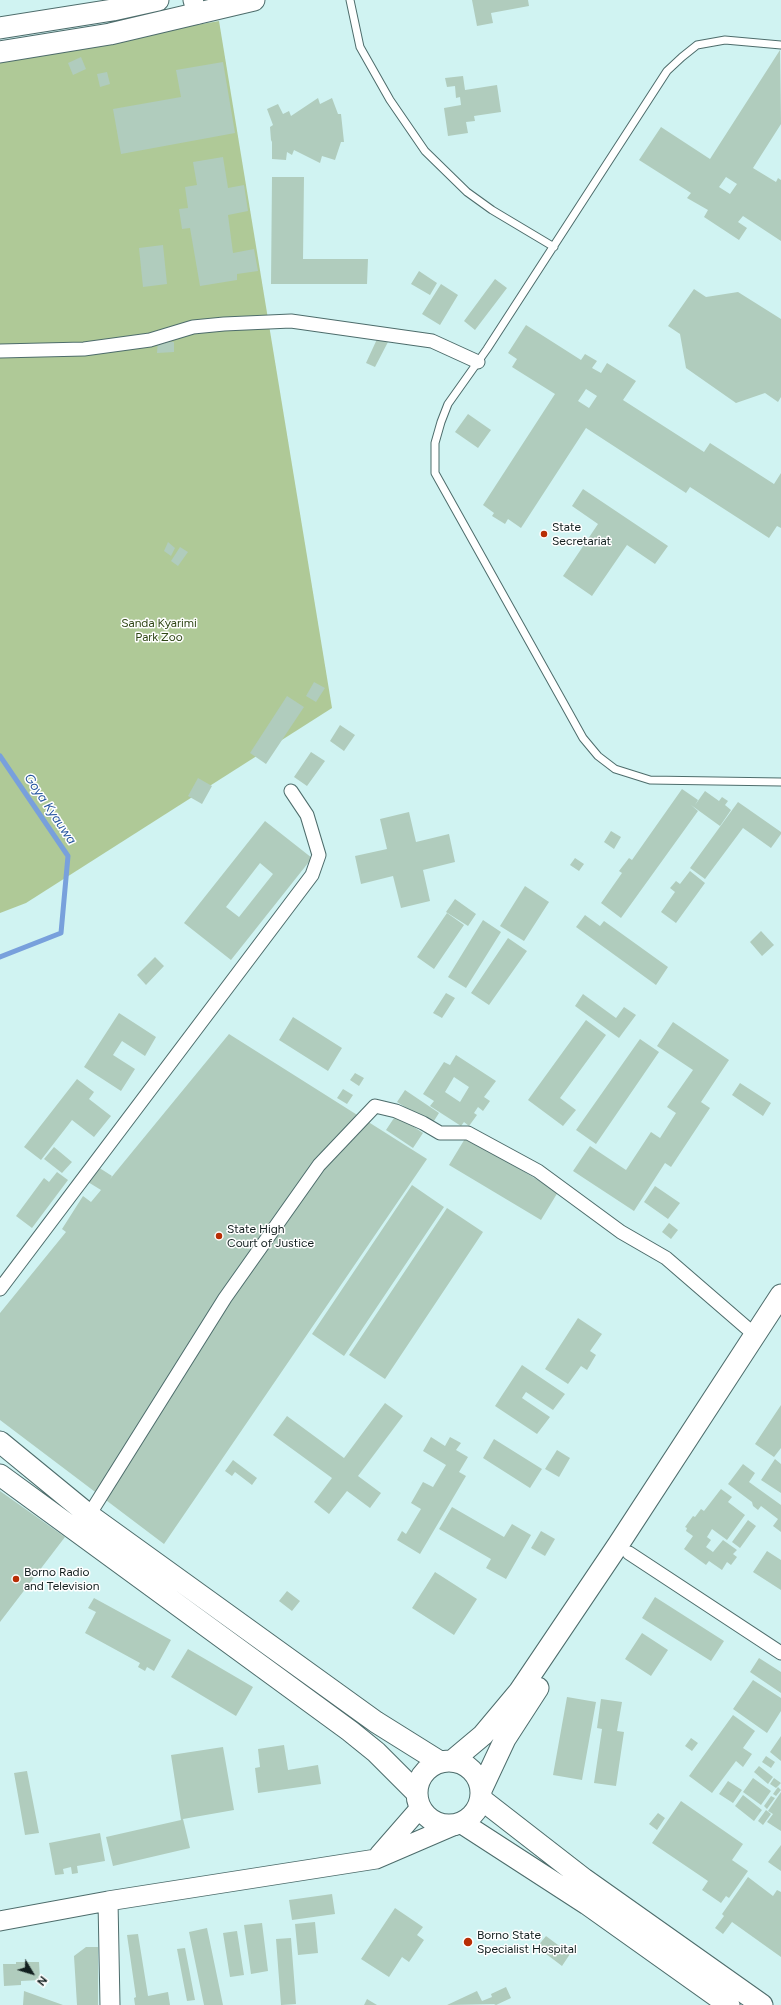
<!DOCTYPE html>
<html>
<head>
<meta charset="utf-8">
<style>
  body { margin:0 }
  #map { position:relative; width:781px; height:2005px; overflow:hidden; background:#d0f3f2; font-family:Figtree,sans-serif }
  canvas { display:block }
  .north { position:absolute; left:12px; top:1953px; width:40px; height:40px; -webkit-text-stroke:3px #fff; paint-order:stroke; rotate:128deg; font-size:11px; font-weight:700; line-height:16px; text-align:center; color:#111e1e }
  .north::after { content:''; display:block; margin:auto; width:14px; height:18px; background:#111e1e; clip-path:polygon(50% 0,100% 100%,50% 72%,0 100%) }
</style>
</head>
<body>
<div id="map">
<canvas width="781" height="2005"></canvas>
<div class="north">N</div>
</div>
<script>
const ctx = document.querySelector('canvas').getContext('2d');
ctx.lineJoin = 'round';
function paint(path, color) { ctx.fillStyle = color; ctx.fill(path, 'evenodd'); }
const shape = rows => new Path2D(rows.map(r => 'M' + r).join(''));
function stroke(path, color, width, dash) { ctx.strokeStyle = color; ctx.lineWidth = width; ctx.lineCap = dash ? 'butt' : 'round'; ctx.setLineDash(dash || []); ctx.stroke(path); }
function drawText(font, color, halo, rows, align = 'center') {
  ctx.font = font + ' Figtree,sans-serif'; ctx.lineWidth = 3; ctx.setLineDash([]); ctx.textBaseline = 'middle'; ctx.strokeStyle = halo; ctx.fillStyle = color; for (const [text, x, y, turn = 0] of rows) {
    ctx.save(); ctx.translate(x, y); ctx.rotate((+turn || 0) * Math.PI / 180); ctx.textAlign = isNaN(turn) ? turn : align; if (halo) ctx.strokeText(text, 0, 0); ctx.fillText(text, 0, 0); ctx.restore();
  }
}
const green = shape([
  [219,21,332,708,26,903,0,913,0,59]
]);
const stream = shape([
  [0,756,68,856,61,933,0,957]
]);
const building = shape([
  [472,0,528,0,529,6,491,13,493,23,477,26],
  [780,50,781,124,753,168,776,182,778,178,781,180,781,241,743,216,738,222,747,228,739,240,704,217,708,210,687,198,691,193,639,160,661,127,710,159],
  [726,177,737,184,730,194,719,187],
  [81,57,86,69,73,75,68,63],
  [223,62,235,133,121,154,113,109,181,97,176,70],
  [107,72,110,84,100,87,97,74],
  [463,76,465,90,497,85,501,112,474,116,475,121,466,122,468,133,448,136,444,108,461,105,460,97,456,98,455,86,447,87,445,78],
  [318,98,320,104,332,98,338,114,341,114,344,142,341,142,335,160,322,156,320,163,294,150,292,155,287,152,286,160,272,159,272,142,271,140,270,127,273,125,267,109,278,104,283,114,289,111,291,116],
  [223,157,228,188,244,185,248,211,228,215,233,253,254,249,258,271,237,274,237,280,200,286,190,228,182,229,179,209,188,208,185,187,197,185,193,162],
  [272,177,304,177,303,259,368,259,367,284,271,284],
  [163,245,167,284,143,287,139,248],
  [419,271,437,283,430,295,411,284],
  [495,279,507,288,475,330,464,321],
  [441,284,458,295,440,325,422,314],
  [694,289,706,297,738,292,781,319,781,397,778,402,765,393,736,403,686,368,680,334,668,326],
  [526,325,581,360,585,354,597,361,592,368,601,373,607,363,636,381,623,400,704,452,710,443,774,484,781,473,781,528,777,526,769,538,690,487,686,493,586,428,521,528,508,519,505,524,492,516,494,513,483,505,555,394,512,367,517,359,508,353],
  [586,389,597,396,589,408,578,401],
  [378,337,388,342,375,367,366,363],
  [158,340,174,342,174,352,157,353],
  [468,414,491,430,478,448,455,432],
  [583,489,668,546,655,564,627,545,592,596,563,576,598,524,572,506],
  [168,542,175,548,171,556,164,551],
  [180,547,188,552,178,566,171,561],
  [314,682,325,688,316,702,306,696],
  [287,696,304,707,266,764,250,753],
  [340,725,355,735,344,751,330,741],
  [311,752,325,761,307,786,294,777],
  [198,778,212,786,202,804,188,796],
  [682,789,698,800,695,805,705,791,719,801,722,797,728,801,725,805,731,810,720,826,691,805,698,811,621,918,601,903,622,873,619,871,629,858,632,860],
  [738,802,781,832,781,834,771,848,743,828,705,879,690,868],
  [409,812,416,842,449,834,455,862,423,870,430,901,401,908,393,876,361,884,355,856,387,849,380,819],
  [265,821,312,858,231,960,184,923],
  [260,863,273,874,239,917,226,907],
  [611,831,621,837,614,849,604,842],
  [575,858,584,864,579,871,570,865],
  [690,871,705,883,676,923,661,912,675,892,670,888,676,881,680,884],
  [525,886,549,902,524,941,500,926],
  [455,899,476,914,468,926,446,912],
  [447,913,464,925,434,969,417,957],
  [585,915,600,926,604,921,668,967,656,985,576,927],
  [483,920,501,932,466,988,448,977],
  [761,931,774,945,762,956,750,942],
  [508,938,527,951,489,1005,471,993],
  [155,957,164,966,146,985,137,975],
  [446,993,455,998,442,1018,433,1013],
  [583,994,616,1018,624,1007,636,1015,619,1038,575,1006],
  [119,1013,156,1037,145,1056,122,1041,113,1055,135,1069,121,1091,84,1067],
  [293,1017,342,1048,328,1071,279,1040],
  [586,1020,606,1035,560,1098,576,1110,563,1126,528,1100],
  [673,1022,729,1060,701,1102,710,1108,671,1167,665,1163,634,1211,573,1171,590,1146,626,1170,651,1132,660,1138,676,1113,667,1107,693,1070,657,1046],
  [229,1034,427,1159,164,1544,0,1420,0,1313,66,1232,62,1229,83,1196,91,1202,101,1190,88,1182,98,1167,112,1176,110,1179],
  [640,1039,659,1052,596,1144,576,1130],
  [456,1055,496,1081,484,1097,490,1101,483,1111,478,1107,474,1113,477,1115,469,1126,464,1122,461,1126,430,1106,434,1101,423,1094,444,1062,450,1065],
  [454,1077,469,1087,460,1102,445,1092],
  [355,1073,364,1078,359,1086,350,1080],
  [77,1079,94,1092,89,1099,111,1116,94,1137,72,1120,41,1160,24,1147],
  [740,1083,771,1103,763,1116,732,1095],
  [343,1089,353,1095,347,1104,337,1098],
  [405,1090,439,1113,432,1124,397,1102],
  [396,1115,423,1133,413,1148,386,1130],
  [466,1137,558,1192,541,1220,449,1165],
  [54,1147,72,1162,62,1173,44,1159],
  [57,1172,68,1180,32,1228,16,1216,44,1178,49,1182],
  [412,1185,444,1207,344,1356,312,1334],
  [655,1186,680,1203,668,1219,644,1202],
  [447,1208,483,1232,385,1379,349,1355],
  [669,1223,678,1230,671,1239,662,1232],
  [578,1318,602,1334,590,1351,596,1355,587,1370,581,1366,568,1384,545,1369],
  [522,1365,565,1394,553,1410,526,1392,522,1398,550,1417,537,1434,495,1406],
  [385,1403,403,1416,358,1476,381,1493,370,1508,347,1491,329,1514,314,1502,332,1478,273,1435,287,1416,344,1458],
  [781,1405,781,1448,774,1457,755,1444],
  [431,1437,445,1446,450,1437,461,1443,456,1450,468,1457,459,1472,466,1476,420,1554,397,1540,402,1531,406,1534,421,1509,411,1503,423,1482,433,1487,446,1465,423,1451],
  [494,1439,542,1469,530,1488,483,1458],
  [557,1450,570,1458,559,1477,545,1469],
  [775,1459,781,1464,781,1493,761,1480],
  [233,1460,257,1478,252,1485,235,1472,232,1476,225,1471],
  [743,1464,755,1473,749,1482,781,1505,781,1532,773,1526,778,1519,761,1506,758,1510,753,1506,752,1502,728,1484],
  [721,1489,732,1497,728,1502,745,1515,727,1540,712,1529,707,1537,711,1540,706,1547,713,1552,723,1540,737,1550,733,1554,737,1557,731,1565,727,1562,722,1570,709,1561,706,1565,684,1549,693,1536,686,1531,687,1528,685,1527,693,1516,695,1517,701,1509,704,1511],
  [0,1491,65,1537,0,1622],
  [452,1507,504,1537,512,1524,531,1535,506,1579,486,1568,491,1559,439,1529],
  [748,1520,756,1526,740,1548,732,1542],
  [541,1531,555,1539,545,1556,531,1548],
  [767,1551,781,1560,781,1590,753,1572],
  [435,1572,477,1599,454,1635,412,1608],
  [287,1591,300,1601,292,1611,279,1601],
  [655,1597,724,1641,711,1661,642,1618],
  [94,1598,171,1640,154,1671,147,1667,145,1671,138,1667,140,1663,85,1633,96,1612,88,1608],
  [642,1633,668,1650,651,1676,625,1659],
  [188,1649,253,1687,236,1716,171,1677],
  [759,1658,781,1672,781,1693,750,1672],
  [753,1680,781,1698,781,1711,767,1733,733,1709],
  [567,1697,596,1702,582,1780,553,1775],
  [601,1699,622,1702,617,1731,624,1732,616,1786,594,1783,602,1729,597,1728],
  [733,1715,755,1731,743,1748,752,1754,743,1767,736,1761,712,1793,689,1776],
  [781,1736,781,1761,770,1752],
  [691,1738,698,1743,692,1751,685,1746],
  [284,1745,288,1770,318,1765,321,1784,258,1793,255,1768,260,1767,258,1749],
  [223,1747,234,1810,183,1819,190,1848,113,1866,106,1837,181,1820,171,1755],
  [766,1756,775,1762,771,1768,762,1762],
  [759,1766,773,1777,768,1784,754,1772],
  [27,1771,39,1833,25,1835,14,1773],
  [753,1778,771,1791,761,1805,743,1792],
  [774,1778,781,1783,776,1788,770,1784],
  [728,1781,742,1790,733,1803,719,1794],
  [778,1787,781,1790,776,1796,773,1794],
  [781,1792,781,1831,767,1822,773,1814,768,1811],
  [743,1795,762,1810,754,1821,735,1806],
  [771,1796,775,1798,767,1809,764,1806],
  [681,1801,743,1844,732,1860,748,1871,729,1898,726,1896,721,1903,702,1890,708,1881,652,1843],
  [766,1810,771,1814,763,1825,758,1821],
  [658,1813,665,1818,657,1830,649,1824],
  [100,1833,105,1861,77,1866,78,1873,72,1874,71,1867,63,1869,64,1874,55,1875,49,1843],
  [781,1845,781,1871,768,1862],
  [748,1877,773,1896,777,1890,781,1892,781,1957,732,1922,723,1934,715,1928,724,1916,722,1914],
  [332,1894,335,1914,292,1920,289,1900],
  [395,1908,423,1927,417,1935,424,1940,409,1962,402,1957,389,1977,361,1959],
  [315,1922,318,1953,298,1955,295,1924],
  [262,1923,268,1971,251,1974,244,1925],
  [207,1928,223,2005,204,2005,189,1932],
  [237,1931,244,1975,230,1977,223,1933],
  [138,1934,148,1996,168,1992,170,2005,135,2005,134,1998,136,1997,127,1935],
  [546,1936,570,1954,562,1966,537,1947],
  [291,1938,296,2004,281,2005,276,1939],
  [86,1947,98,1947,98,2005,77,2005,74,1956],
  [185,1948,195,2000,187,2001,177,1949],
  [16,1962,39,1962,40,1980,21,1981,21,1985,4,1986,3,1964,16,1964],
  [506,1987,511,1998,496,2005,494,2004,447,2005,477,1991,482,2001,492,1997,491,1994],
  [24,1991,63,2005,23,2005],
  [367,1999,377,2005,364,2005]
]);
const lane = shape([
  [350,0,360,47,390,100,425,151,467,192,492,210,554,247],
  [781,45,725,40,697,45,682,57,667,71,487,349,448,404,441,422,435,443,435,473,563,702,583,738,598,756,615,769,650,780,781,782]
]);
const street = shape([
  [0,351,84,349,150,340,193,327,224,324,291,321,432,341,478,362],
  [0,1289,312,875,319,855,307,815,291,791],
  [89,1515,225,1298,319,1165,375,1106,396,1111,423,1123,440,1133,468,1133,538,1171,621,1232,666,1258,755,1335],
  [629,1553,781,1653]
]);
const secondary = shape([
  [193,0,197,14],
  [379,1855,420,1808],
  [108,1901,110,2005],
  [0,1921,108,1901,376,1859,455,1825]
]);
const primary = shape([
  [0,28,113,10,158,0],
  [0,52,110,34,254,0],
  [0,1442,89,1515,376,1722,440,1762],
  [0,1475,350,1731,376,1752,417,1793],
  '417 1793a32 32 0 1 1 64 0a32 32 0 1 1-64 0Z',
  [452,1761,483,1735,519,1692,618,1545,781,1295],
  [482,1788,505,1739,538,1688],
  [481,1799,584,1879,762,2005],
  [462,1823,587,1904,729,2005]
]);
const markers = [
  [544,534,4,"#b82e05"],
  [219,1236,4,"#b82e05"],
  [16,1579,4,"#b82e05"],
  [468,1942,5,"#b82e05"]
];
const poiNames = [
  ["State",552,527],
  ["Secretariat",552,541],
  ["State High",227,1229],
  ["Court of Justice",227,1243],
  ["Borno Radio",24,1572],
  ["and Television",24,1586],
  ["Borno State",477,1935],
  ["Specialist Hospital",477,1949]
];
const parkNames = [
  ["Sanda Kyarimi",159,623],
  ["Park Zoo",159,637]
];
const waterNames = [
  ["Goya Kyauwa",50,809,56]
];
paint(green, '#afc997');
stroke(stream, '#78a0dc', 5);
paint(building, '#b0ccbd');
stroke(lane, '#4d6c6b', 9);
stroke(street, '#4d6c6b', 15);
stroke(secondary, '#4d6c6b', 21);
stroke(primary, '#4d6c6b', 23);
stroke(lane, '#fff', 7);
stroke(street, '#fff', 13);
stroke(secondary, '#fff', 19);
stroke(primary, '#fff', 21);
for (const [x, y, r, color] of markers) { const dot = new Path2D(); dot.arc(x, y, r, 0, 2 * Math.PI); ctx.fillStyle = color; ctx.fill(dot); stroke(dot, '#fff', 1.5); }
drawText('12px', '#111e1e', '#fff', poiNames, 'left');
drawText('12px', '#2f4616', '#fff', parkNames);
drawText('italic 13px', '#26569f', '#fff', waterNames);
</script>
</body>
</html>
